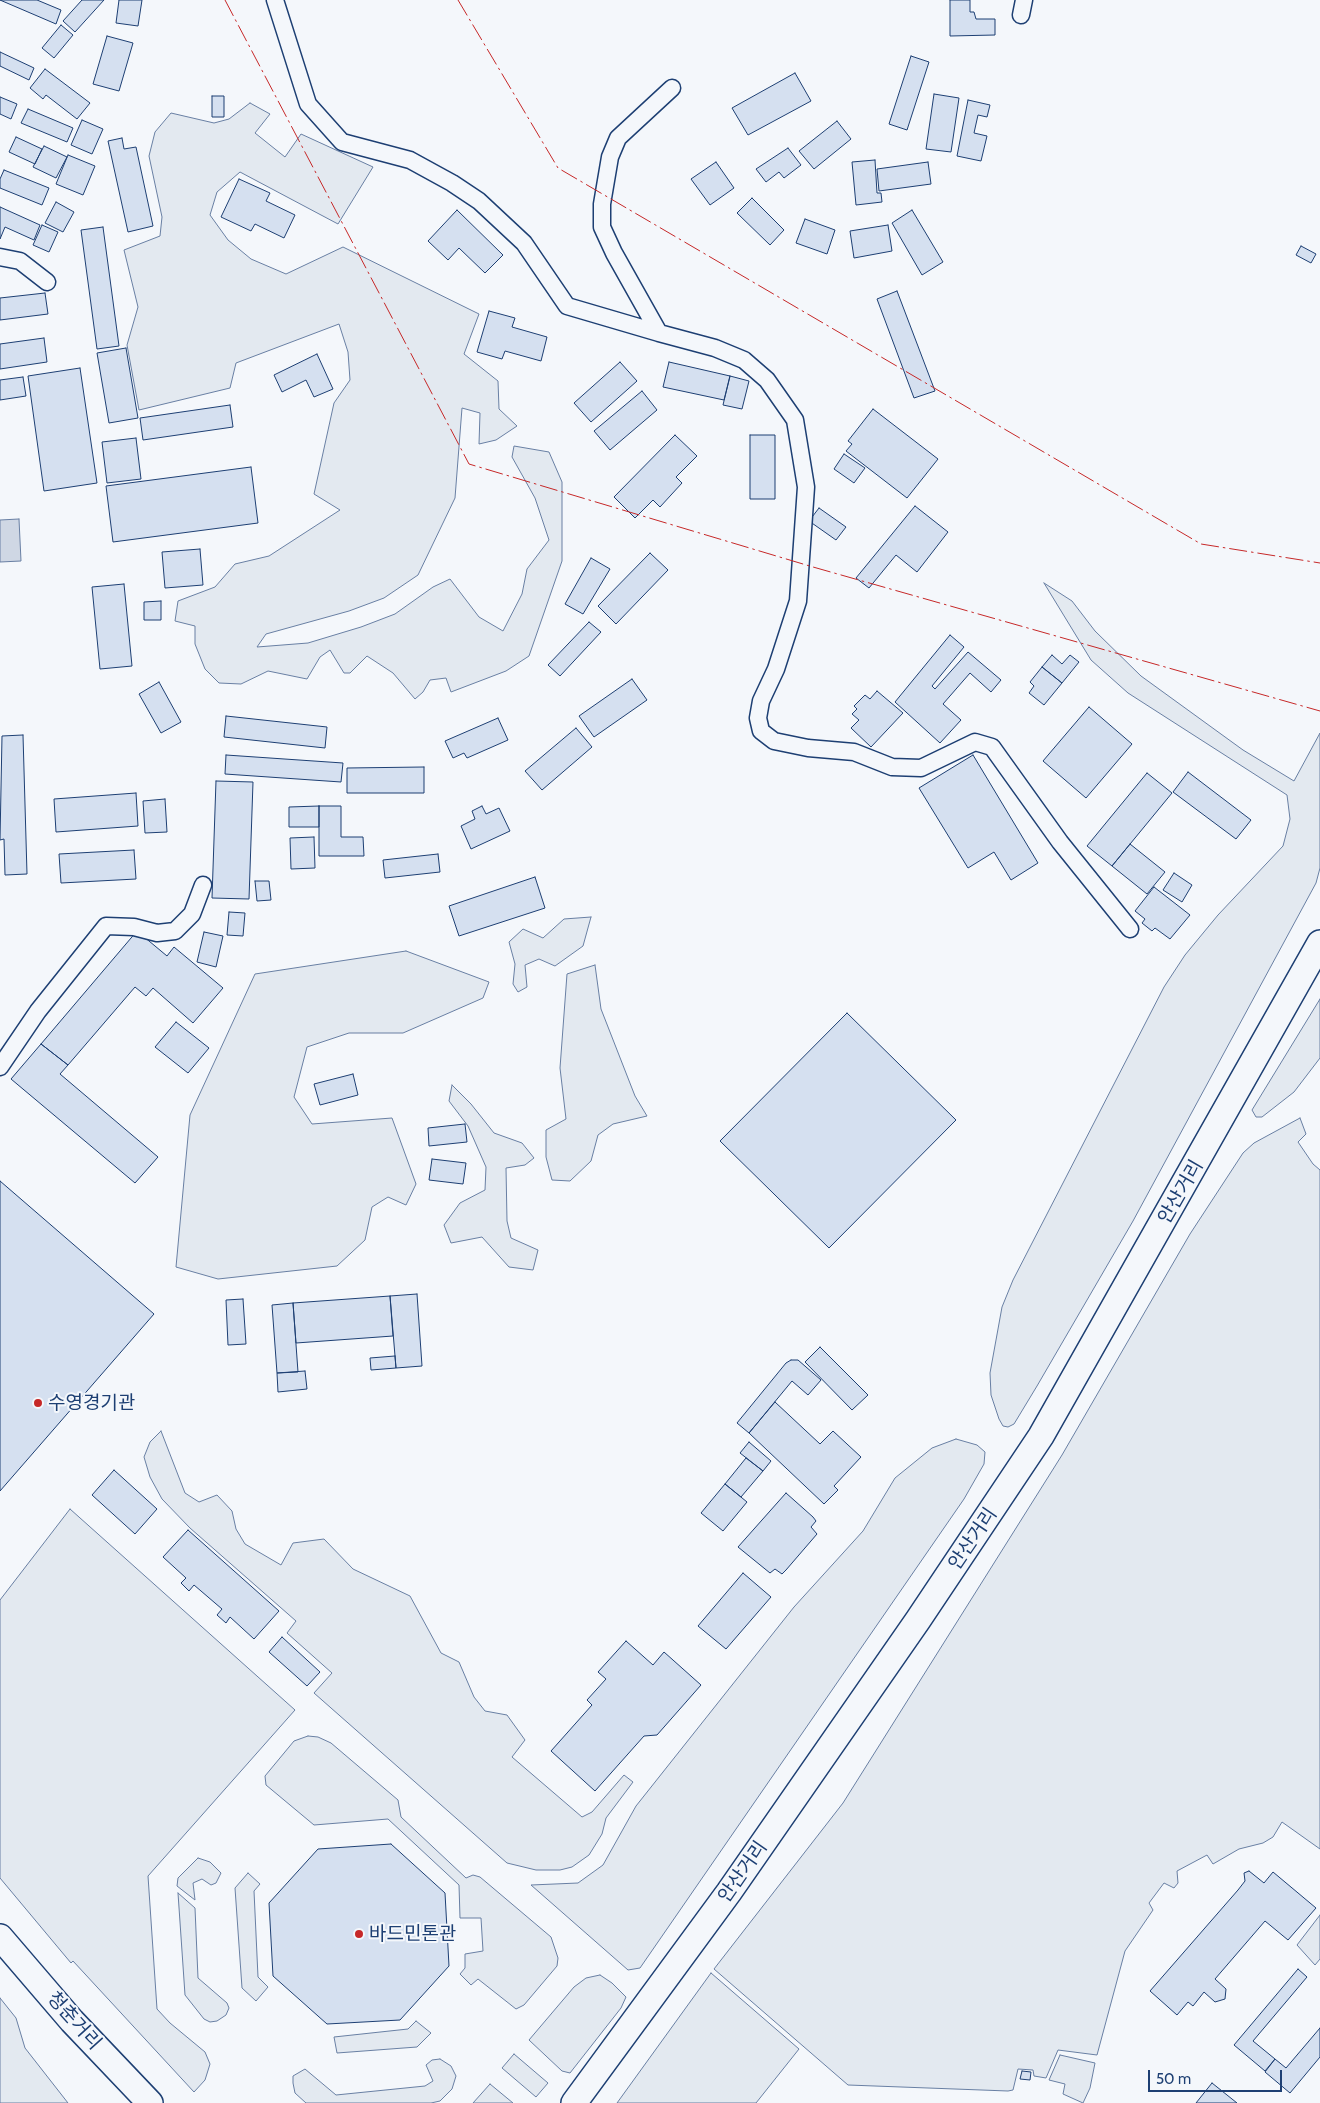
<!DOCTYPE html>
<html>
<head>
<meta charset="utf-8">
<style>
  body { margin:0 }
  #map { position:relative; width:1320px; height:2103px; overflow:hidden; background:#f4f7fb; font-family:Cabin,sans-serif }
  canvas { display:block }
  .scale { position:absolute; left:1148px; top:2070px; width:134px; height:22px; box-sizing:border-box; border:2px solid #1d3f73; border-top:0; padding-left:6px; font-size:15px; line-height:18px; white-space:nowrap; color:#1d3f73; -webkit-text-stroke:4px #f4f7fb; paint-order:stroke }
</style>
</head>
<body>
<div id="map">
<canvas width="1320" height="2103"></canvas>
<div class="scale">50 m</div>
</div>
<script>
const ctx = document.querySelector('canvas').getContext('2d');
ctx.lineJoin = 'round';
function paint(path, color) { ctx.fillStyle = color; ctx.fill(path, 'evenodd'); }
const shape = rows => new Path2D(rows.map(r => 'M' + r).join(''));
function stroke(path, color, width, dash) { ctx.strokeStyle = color; ctx.lineWidth = width; ctx.lineCap = dash ? 'butt' : 'round'; ctx.setLineDash(dash || []); ctx.stroke(path); }
function drawText(font, color, halo, rows, align = 'center') {
  ctx.font = font + ' Cabin,"Noto Sans KR",sans-serif'; ctx.lineWidth = 4; ctx.setLineDash([]); ctx.textBaseline = 'middle'; ctx.strokeStyle = halo; ctx.fillStyle = color; for (const [text, x, y, turn = 0] of rows) {
    ctx.save(); ctx.translate(x, y); ctx.rotate((+turn || 0) * Math.PI / 180); ctx.textAlign = isNaN(turn) ? turn : align; if (halo) ctx.strokeText(text, 0, 0); ctx.fillText(text, 0, 0); ctx.restore();
  }
}
const green = shape([
  [250,103,270,114,255,133,285,157,301,134,373,167,338,224,240,172,217,192,210,215,228,240,251,259,286,274,343,247,479,314,464,354,498,381,499,409,517,426,496,440,479,444,480,413,462,408,455,498,418,575,384,598,349,611,266,634,257,647,308,643,361,627,395,614,433,587,450,579,479,617,503,631,522,594,527,569,549,540,535,498,512,457,514,446,549,452,562,482,562,561,529,656,506,671,451,692,446,678,430,680,423,692,415,699,393,673,367,656,350,673,344,673,330,650,320,657,307,679,268,671,241,684,219,683,205,669,195,644,195,626,175,621,178,601,215,587,235,564,269,556,340,510,314,494,334,403,350,380,348,352,339,324,236,363,230,388,139,410,127,345,138,307,124,250,160,236,162,217,149,156,155,132,171,113,214,123,229,119,250,103],
  [1044,583,1072,601,1095,631,1141,676,1243,750,1294,781,1320,733,1320,868,1316,883,1133,1221,1037,1386,1014,1424,1008,1427,1003,1426,999,1419,991,1395,990,1373,1002,1307,1013,1280,1164,987,1185,955,1218,915,1283,846,1290,819,1287,795,1128,693,1091,660,1044,583],
  [591,917,583,946,555,966,539,959,525,965,527,987,518,992,513,984,515,964,509,942,523,929,543,938,564,919,591,917],
  [406,951,489,982,483,998,403,1033,349,1033,307,1047,294,1097,312,1124,392,1118,416,1184,406,1205,388,1197,372,1207,365,1240,337,1266,218,1279,176,1267,190,1115,255,974,406,951],
  [595,965,601,1009,635,1096,647,1116,613,1124,598,1135,591,1161,570,1181,552,1180,546,1157,546,1130,566,1119,560,1068,567,974,595,965],
  [1320,999,1320,1058,1294,1092,1262,1117,1256,1117,1252,1110,1320,999],
  [452,1085,471,1104,494,1133,522,1143,534,1158,525,1165,506,1168,507,1221,511,1238,538,1250,533,1270,509,1267,482,1237,451,1243,444,1225,460,1203,485,1190,486,1167,468,1126,449,1101,452,1085],
  [1300,1118,1306,1134,1298,1142,1313,1164,1320,1170,1320,1849,1282,1822,1273,1837,1263,1843,1239,1849,1213,1864,1207,1855,1177,1871,1178,1883,1174,1888,1164,1883,1149,1903,1153,1910,1125,1951,1097,2055,1058,2050,1046,2078,1034,2076,1033,2070,1018,2069,1013,2090,1008,2091,848,2085,714,1969,843,1803,1062,1455,1190,1234,1243,1153,1254,1143,1300,1118],
  [161,1431,185,1493,199,1502,217,1495,232,1511,236,1529,245,1544,281,1565,293,1543,324,1539,353,1569,410,1596,441,1653,459,1662,474,1697,485,1711,507,1715,525,1740,512,1757,582,1817,592,1812,624,1775,633,1782,606,1818,602,1834,589,1855,572,1867,560,1870,536,1870,507,1863,314,1693,332,1673,287,1633,296,1621,190,1528,162,1499,150,1477,144,1457,150,1442,161,1431],
  [956,1439,977,1445,985,1452,984,1464,964,1499,640,1968,628,1970,531,1885,578,1883,603,1865,636,1806,794,1607,863,1531,895,1478,932,1448,956,1439],
  [70,1509,295,1710,148,1876,157,2009,170,2023,205,2052,210,2064,205,2080,194,2092,73,1961,71,1963,0,1878,0,1600,70,1509],
  [308,1736,318,1737,331,1743,398,1800,401,1817,466,1878,473,1875,480,1877,551,1937,558,1958,557,1966,524,2005,516,2009,478,1979,471,1985,460,1974,465,1968,465,1954,483,1951,481,1918,460,1918,459,1885,388,1819,314,1825,266,1785,265,1776,294,1741,308,1736],
  [198,1858,210,1862,221,1873,216,1883,211,1885,202,1879,193,1883,195,1900,177,1886,178,1878,198,1858],
  [248,1873,260,1884,254,1891,258,1977,268,1987,256,2001,242,1988,235,1888,248,1873],
  [178,1893,195,1908,198,1978,227,2003,229,2008,226,2015,217,2021,210,2022,204,2019,185,1995,178,1893],
  [1320,1915,1320,1959,1315,1965,1297,1945,1320,1915],
  [711,1973,799,2049,756,2103,617,2103,711,1973],
  [600,1975,612,1983,626,1997,621,2008,570,2073,562,2071,529,2040,574,1987,586,1978,600,1975],
  [0,1998,16,2018,25,2048,68,2103,0,2103,0,1998],
  [416,2021,431,2033,417,2047,337,2053,334,2037,408,2029,416,2021],
  [514,2054,548,2083,536,2097,502,2068,514,2054],
  [1060,2055,1095,2063,1090,2088,1083,2103,1063,2094,1065,2084,1049,2080,1060,2055],
  [440,2059,451,2066,456,2076,452,2089,440,2101,431,2103,306,2103,295,2093,293,2083,293,2076,305,2069,336,2095,425,2086,433,2081,426,2065,432,2060,440,2059],
  [490,2084,513,2103,473,2103,490,2084]
]);
const water = shape([
  [19,519,21,561,0,562,0,520,19,519]
]);
const building = shape([
  [0,0,37,0,61,10,56,24,0,0],
  [82,0,104,0,75,32,63,21,82,0],
  [119,0,142,0,138,26,116,23,119,0],
  [950,0,970,0,970,12,974,12,976,19,995,19,995,35,950,36,950,0],
  [61,25,73,35,54,58,42,48,61,25],
  [107,36,133,43,119,91,93,84,107,36],
  [0,52,34,68,29,80,0,66,0,52],
  [911,56,929,62,907,130,889,124,911,56],
  [45,69,90,103,77,119,46,95,43,99,30,88,45,69],
  [795,73,811,101,748,135,732,108,795,73],
  [934,94,959,98,951,152,926,149,934,94],
  [212,96,224,96,224,117,212,117,212,96],
  [0,97,17,104,11,119,0,114,0,97],
  [968,100,990,105,987,117,978,115,974,133,987,136,981,161,957,156,968,100],
  [28,109,73,128,67,142,21,123,28,109],
  [82,120,103,129,92,154,71,145,82,120],
  [837,121,851,139,814,169,799,151,837,121],
  [16,137,42,149,35,164,9,152,16,137],
  [122,138,124,149,136,147,153,226,128,232,108,141,122,138],
  [44,146,67,157,56,178,33,167,44,146],
  [788,148,801,165,784,178,779,172,766,182,756,169,788,148],
  [68,155,95,166,83,195,56,184,68,155],
  [875,160,877,193,881,193,882,202,856,205,852,162,875,160],
  [716,162,734,188,710,205,691,179,716,162],
  [928,162,931,184,879,191,877,169,928,162],
  [4,170,49,188,42,205,0,188,0,179,4,170],
  [239,179,270,193,266,201,295,215,284,238,255,224,251,231,221,217,239,179],
  [752,198,784,230,770,245,737,213,752,198],
  [56,202,74,212,63,232,45,223,56,202],
  [0,207,40,225,34,240,5,227,0,239,0,207],
  [457,210,503,255,485,273,459,248,448,260,428,241,457,210],
  [912,210,943,262,922,275,892,223,912,210],
  [805,219,835,230,827,254,796,243,805,219],
  [42,225,58,232,49,252,33,245,42,225],
  [888,225,892,251,854,258,850,231,888,225],
  [103,227,119,346,97,349,81,230,103,227],
  [1301,246,1316,254,1311,263,1296,255,1301,246],
  [897,291,935,391,914,398,877,299,897,291],
  [45,293,48,314,0,320,0,298,45,293],
  [489,311,515,318,512,327,547,337,541,361,505,351,502,359,477,352,489,311],
  [44,338,47,362,0,369,0,344,44,338],
  [126,348,138,418,109,423,97,353,126,348],
  [317,354,333,389,314,397,306,380,282,392,274,375,317,354],
  [620,362,637,381,591,422,574,403,620,362],
  [669,362,730,376,724,400,663,387,669,362],
  [80,368,97,483,44,491,28,376,80,368],
  [730,376,749,381,742,409,723,405,730,376],
  [23,377,26,396,0,400,0,380,23,377],
  [642,391,657,410,610,450,594,431,642,391],
  [230,405,233,427,143,440,140,418,230,405],
  [873,409,938,459,907,498,846,451,852,444,848,441,873,409],
  [675,435,697,456,676,477,682,483,660,507,653,500,635,518,614,497,675,435],
  [750,435,775,435,775,499,750,499,750,435],
  [136,438,141,479,107,483,102,442,136,438],
  [844,454,865,468,854,483,834,469,844,454],
  [251,467,258,523,113,542,106,486,251,467],
  [915,506,948,532,917,572,896,555,869,588,856,578,915,506],
  [819,508,846,527,836,540,809,521,819,508],
  [200,549,203,585,165,588,162,552,200,549],
  [650,553,668,570,616,624,598,606,650,553],
  [591,558,610,569,583,614,565,604,591,558],
  [124,584,132,666,100,669,92,587,124,584],
  [161,601,161,620,144,620,144,602,161,601],
  [589,622,601,632,560,676,548,665,589,622],
  [950,635,964,647,932,686,935,689,968,652,1001,680,991,692,970,673,943,704,961,720,940,743,895,702,950,635],
  [1052,655,1062,664,1070,655,1079,662,1062,683,1042,667,1052,655],
  [1042,667,1062,683,1044,705,1029,693,1034,686,1030,682,1042,667],
  [632,679,647,700,594,737,579,716,632,679],
  [159,682,181,722,161,733,139,694,159,682],
  [877,691,903,713,871,747,851,728,859,720,852,714,857,709,854,706,865,695,870,699,877,691],
  [1089,707,1132,744,1086,798,1043,761,1089,707],
  [226,716,327,727,325,748,224,737,226,716],
  [498,718,508,740,467,758,464,753,453,758,445,741,498,718],
  [576,728,592,747,542,790,525,771,576,728],
  [23,735,27,874,5,875,4,839,0,840,2,736,23,735],
  [226,755,343,763,341,782,225,774,226,755],
  [973,755,1038,863,1011,880,994,852,968,868,919,788,973,755],
  [424,767,424,793,347,793,347,768,424,767],
  [1188,772,1251,820,1236,839,1173,792,1188,772],
  [1147,773,1172,793,1112,866,1087,846,1147,773],
  [216,781,253,782,249,899,212,898,216,781],
  [136,793,138,826,56,832,54,799,136,793],
  [165,799,167,832,145,833,143,801,165,799],
  [319,806,319,827,289,827,289,807,319,806],
  [319,806,341,806,341,837,363,837,364,856,319,856,319,806],
  [482,806,486,814,499,808,510,831,471,849,461,826,475,819,472,811,482,806],
  [314,837,315,868,291,869,290,838,314,837],
  [1130,844,1165,872,1147,894,1112,866,1130,844],
  [134,850,136,879,61,883,59,854,134,850],
  [438,854,440,872,385,878,383,860,438,854],
  [1174,873,1192,885,1182,902,1163,890,1174,873],
  [535,877,545,908,459,936,449,906,535,877],
  [255,881,269,881,271,900,257,901,255,881],
  [1154,887,1190,915,1170,939,1155,928,1152,931,1142,923,1145,919,1135,911,1154,887],
  [229,912,245,913,243,936,227,935,229,912],
  [137,931,167,956,174,947,223,988,193,1023,153,988,146,996,135,987,68,1065,41,1044,137,931],
  [204,932,223,936,216,967,197,962,204,932],
  [847,1013,956,1120,829,1248,720,1141,847,1013],
  [176,1022,209,1048,188,1073,155,1047,176,1022],
  [41,1044,68,1065,60,1074,158,1157,135,1183,11,1079,41,1044],
  [353,1074,358,1095,320,1105,314,1084,353,1074],
  [465,1124,467,1142,429,1146,428,1128,465,1124],
  [432,1159,466,1163,463,1184,429,1180,432,1159],
  [0,1181,154,1314,0,1491,0,1181],
  [417,1294,422,1366,396,1368,390,1296,417,1294],
  [390,1296,393,1336,296,1343,293,1303,390,1296],
  [243,1299,246,1344,228,1345,226,1300,243,1299],
  [293,1303,298,1372,277,1373,272,1305,293,1303],
  [820,1347,868,1395,852,1410,805,1362,820,1347],
  [395,1356,396,1368,371,1370,370,1358,395,1356],
  [791,1360,798,1360,821,1380,808,1395,792,1381,749,1433,737,1423,786,1363,791,1360],
  [305,1371,307,1389,278,1392,277,1373,305,1371],
  [775,1402,820,1444,833,1431,861,1457,834,1486,838,1490,824,1504,749,1433,775,1402],
  [749,1442,771,1461,763,1471,740,1453,749,1442],
  [746,1458,763,1471,741,1497,725,1484,746,1458],
  [114,1470,157,1509,135,1534,92,1495,114,1470],
  [725,1484,747,1502,723,1531,701,1513,725,1484],
  [786,1493,813,1517,816,1521,811,1527,817,1534,786,1570,782,1574,775,1569,770,1573,738,1547,786,1493],
  [188,1530,279,1611,254,1639,230,1617,226,1623,217,1615,222,1609,194,1585,189,1591,181,1583,186,1578,163,1557,188,1530],
  [743,1573,771,1597,726,1649,698,1626,743,1573],
  [282,1637,320,1672,307,1686,269,1652,282,1637],
  [626,1641,653,1665,664,1652,701,1685,657,1735,644,1736,595,1791,551,1751,592,1705,587,1700,606,1679,598,1672,626,1641],
  [391,1844,445,1893,449,1966,400,2020,327,2024,273,1976,269,1903,318,1849,391,1844],
  [1249,1871,1264,1883,1273,1872,1316,1908,1288,1940,1265,1921,1215,1979,1226,1989,1225,1999,1215,2002,1204,1992,1193,2006,1188,2002,1177,2015,1150,1991,1238,1890,1245,1881,1244,1873,1249,1871],
  [1298,1969,1307,1977,1253,2041,1275,2059,1265,2071,1234,2045,1298,1969],
  [1320,2028,1320,2057,1290,2093,1265,2072,1275,2059,1286,2068,1320,2028],
  [1022,2071,1031,2072,1030,2080,1020,2079,1022,2071],
  [1212,2083,1237,2103,1196,2103,1212,2083]
]);
const minor = shape([
  [275,0,308,104,342,142,410,160,452,183,479,201,524,243,567,306,659,333,614,253,602,227,602,204,610,157,618,138,672,88],
  [1021,15,1024,0],
  [0,257,20,261,47,282],
  [659,333,715,348,744,360,767,380,795,420,806,487,798,601,776,669,761,701,758,718,761,731,774,741,808,748,854,752,892,767,921,768,975,742,992,747,1060,842,1130,929],
  [0,1067,38,1011,106,926,134,927,157,933,175,931,192,914,203,885]
]);
const primary = shape([
  [0,1937,72,2021,150,2103],
  [574,2103,729,1892,918,1620,1041,1436,1320,943]
]);
const power = shape([
  [225,0,469,464,813,567,1320,711],
  [458,0,558,168,1201,544,1320,563]
]);
const markers = [
  [38,1403,5,"#c62828"],
  [359,1934,5,"#c62828"]
];
const streetNames = [
  ["안산거리",1181,1192,-60],
  ["안산거리",973,1539,-56],
  ["안산거리",743,1872,-55],
  ["청춘거리",74,2021,48]
];
const poiNames = [
  ["수영경기관",48,1403],
  ["바드민톤관",369,1934]
];
paint(green, '#e3e9f0');
stroke(green, '#687fa3', 1);
paint(water, '#cfd7e4');
stroke(water, '#687fa3', 1);
paint(building, '#d5e0f0');
stroke(building, '#1d3f73', 1);
stroke(minor, '#1d3f73', 19);
stroke(primary, '#1d3f73', 28);
stroke(minor, '#f4f7fb', 16);
stroke(primary, '#f4f7fb', 25);
stroke(power, '#c62828', 1, [18, 4, 2.5, 4]);
for (const [x, y, r, color] of markers) { const dot = new Path2D(); dot.arc(x, y, r, 0, 2 * Math.PI); ctx.fillStyle = color; ctx.fill(dot); stroke(dot, '#f4f7fb', 2); }
drawText('19px', '#1d3f73', '#f4f7fb', streetNames);
drawText('19px', '#1d3f73', '#f4f7fb', poiNames, 'left');
</script>
</body>
</html>
